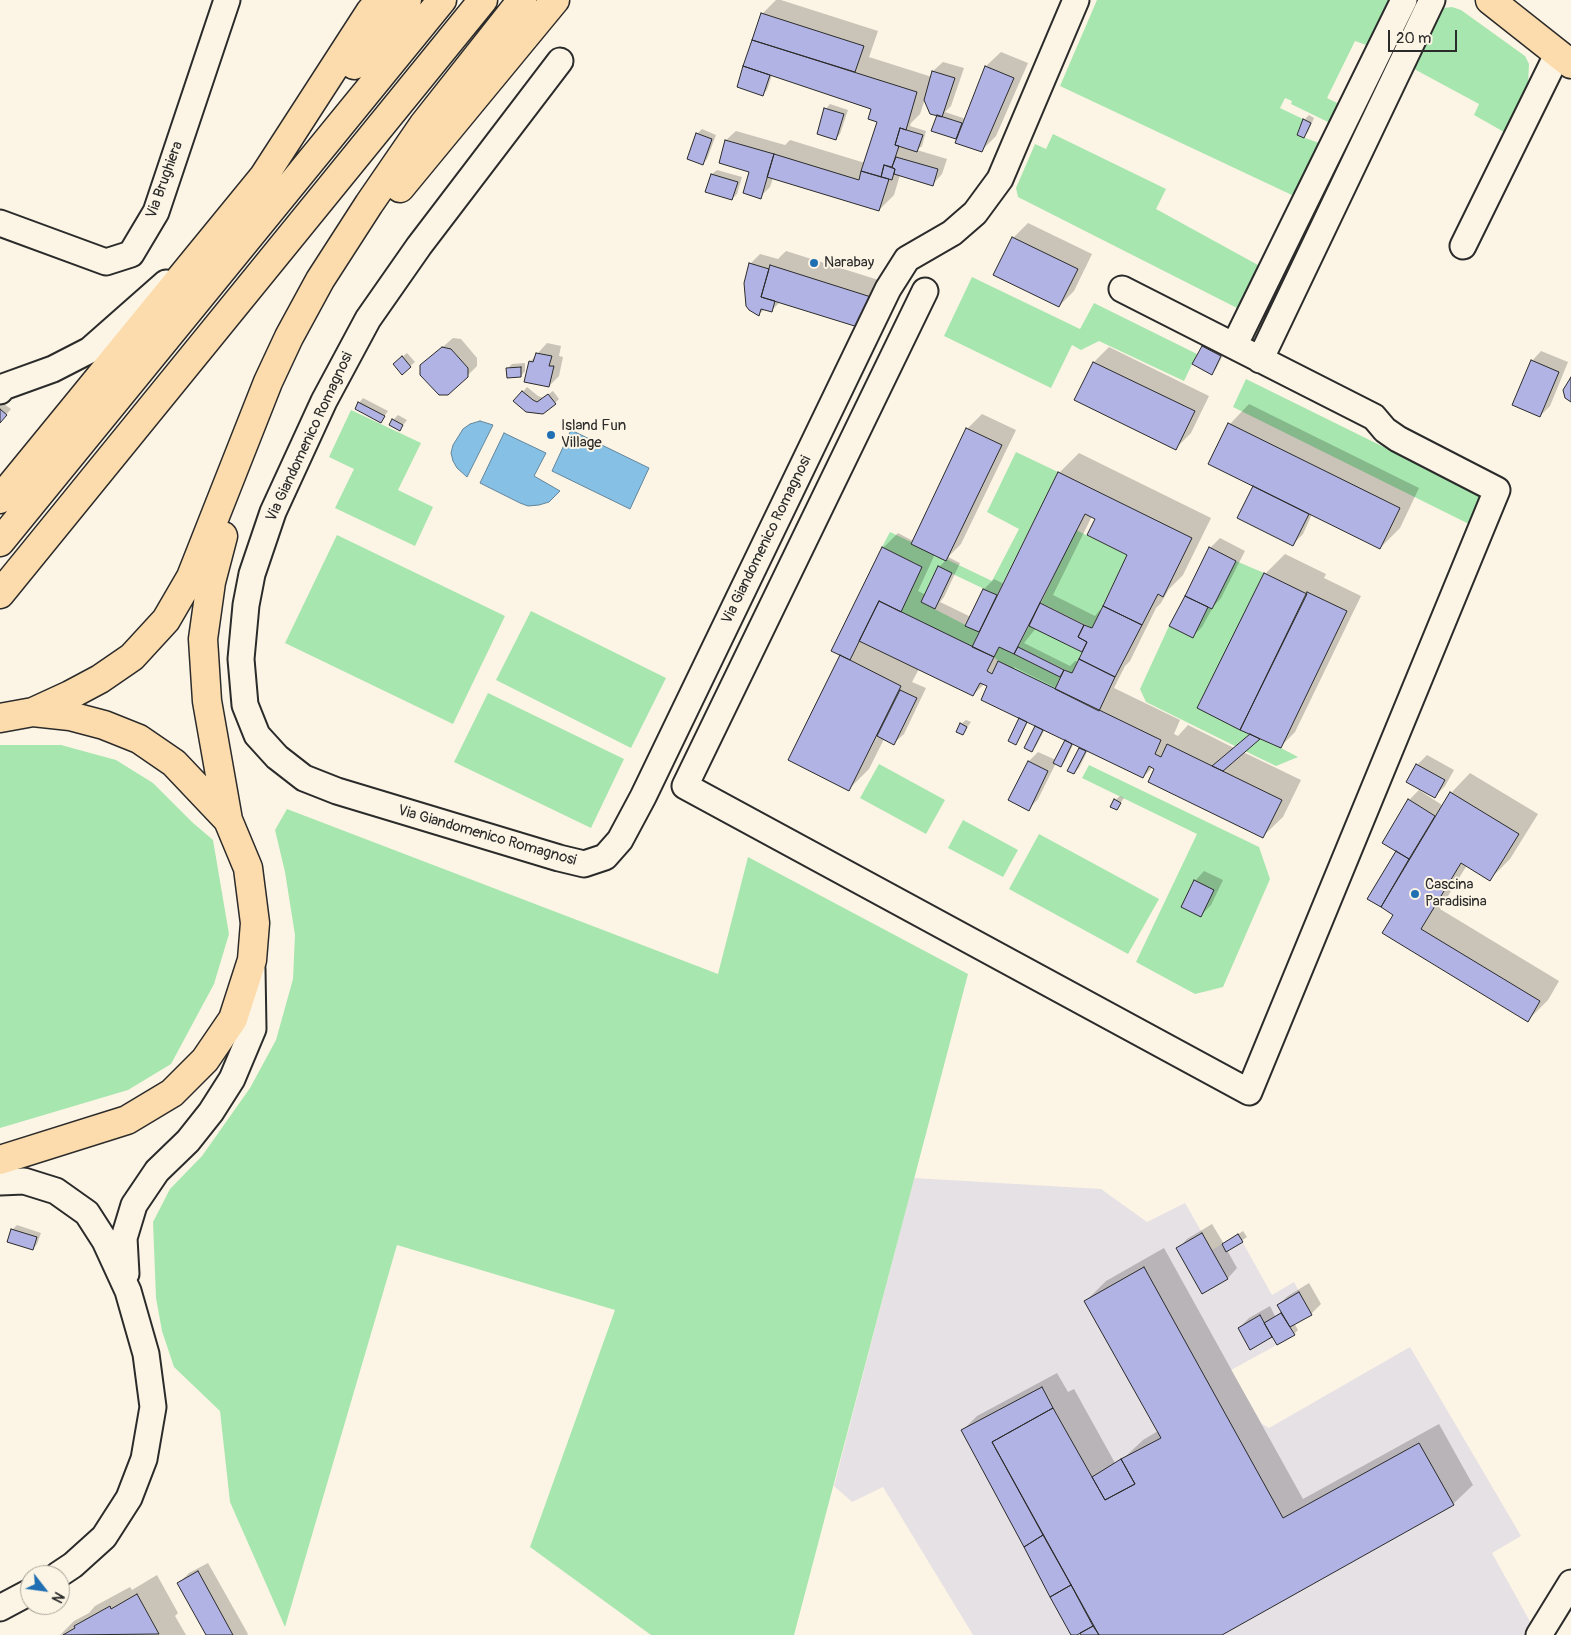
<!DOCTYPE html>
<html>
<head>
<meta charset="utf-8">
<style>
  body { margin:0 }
  #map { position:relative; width:1571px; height:1635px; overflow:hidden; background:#fcf5e5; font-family:Pangolin,sans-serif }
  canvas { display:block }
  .north { position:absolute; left:20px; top:1565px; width:50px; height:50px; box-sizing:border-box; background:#fcf5e5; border:1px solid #a8a49b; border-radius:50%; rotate:120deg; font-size:14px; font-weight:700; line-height:20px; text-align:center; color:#2b2b2b }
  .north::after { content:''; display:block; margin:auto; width:18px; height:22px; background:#1f6fb2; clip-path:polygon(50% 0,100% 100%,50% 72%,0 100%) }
  .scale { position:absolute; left:1388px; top:30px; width:69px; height:22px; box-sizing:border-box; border:2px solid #2b2b2b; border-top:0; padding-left:6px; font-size:15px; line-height:18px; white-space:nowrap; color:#2b2b2b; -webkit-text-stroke:4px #fcf5e5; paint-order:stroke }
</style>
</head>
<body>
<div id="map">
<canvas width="1571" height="1635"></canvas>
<div class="north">N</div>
<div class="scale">20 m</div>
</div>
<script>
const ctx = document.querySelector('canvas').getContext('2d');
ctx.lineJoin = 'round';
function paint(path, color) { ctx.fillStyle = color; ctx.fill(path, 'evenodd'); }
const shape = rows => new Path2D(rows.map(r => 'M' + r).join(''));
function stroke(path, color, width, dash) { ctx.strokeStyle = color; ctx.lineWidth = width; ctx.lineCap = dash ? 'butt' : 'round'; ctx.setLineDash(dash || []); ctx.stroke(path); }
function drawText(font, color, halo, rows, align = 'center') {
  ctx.font = font + ' Pangolin,sans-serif'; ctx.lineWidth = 4; ctx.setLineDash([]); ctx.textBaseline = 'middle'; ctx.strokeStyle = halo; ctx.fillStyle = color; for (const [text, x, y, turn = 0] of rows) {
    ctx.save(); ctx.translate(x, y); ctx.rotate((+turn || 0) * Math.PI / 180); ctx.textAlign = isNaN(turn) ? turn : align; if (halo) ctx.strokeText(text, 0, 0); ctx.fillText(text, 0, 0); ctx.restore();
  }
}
const built = shape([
  [914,1178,1101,1189,1147,1222,1185,1203,1212,1250,1238,1234,1272,1295,1294,1282,1312,1315,1290,1327,1295,1335,1231,1370,1262,1424,1269,1428,1410,1347,1521,1536,1492,1553,1533,1627,1526,1635,973,1635,883,1487,852,1502,834,1486]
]);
const green = shape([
  [1097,0,1391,0,1369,46,1355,41,1327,98,1339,104,1330,123,1291,104,1292,101,1285,98,1280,108,1303,119,1297,135,1319,143,1294,196,1060,86],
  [1452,7,1461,10,1525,56,1529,64,1528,86,1504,132,1474,115,1479,104,1416,70,1410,65,1436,13,1443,8],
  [1053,134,1166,189,1156,209,1258,265,1237,308,1018,197,1016,188,1035,144,1046,149],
  [972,277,1080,329,1094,303,1197,354,1184,381,1099,341,1081,350,1072,345,1051,388,944,336],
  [1246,379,1483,496,1471,525,1233,407],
  [351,410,421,443,398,490,433,507,415,546,335,508,354,469,329,457],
  [1016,452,1058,472,997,595,938,567,921,602,979,632,972,647,901,612,922,567,882,547,890,532,992,581,1019,529,987,512],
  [1076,530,1127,555,1092,628,1041,603],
  [337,535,505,616,453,724,285,643],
  [1236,561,1264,573,1197,708,1250,734,1235,746,1146,702,1140,689,1169,626,1193,638,1208,607,1212,609],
  [531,611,666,678,631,748,496,680],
  [1029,626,1082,652,1072,673,1018,647],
  [999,647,1060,677,1055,689,998,661,994,657],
  [488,693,624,759,591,828,454,762],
  [1260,739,1281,748,1298,757,1276,766,1245,751],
  [0,745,61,745,116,760,153,783,192,822,213,840,229,934,214,984,171,1064,128,1090,0,1128],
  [879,764,945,800,926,834,860,798],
  [1089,765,1259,847,1270,879,1223,987,1195,994,1136,962,1197,834,1082,778],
  [287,809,718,974,748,857,968,974,794,1635,651,1635,530,1547,615,1310,397,1245,285,1627,230,1502,220,1411,174,1367,162,1331,156,1298,153,1222,170,1189,202,1156,250,1088,276,1040,293,979,295,935,285,872,275,830],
  [963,820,1018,850,1003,877,948,848],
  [1039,834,1159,899,1128,954,1009,889]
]);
const water = shape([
  [480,421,493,425,467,477,457,468,453,461,451,453,453,445,463,429,470,424,480,421],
  [571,430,649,468,630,509,552,471,571,430],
  [504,433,546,453,534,476,560,491,549,502,539,505,528,506,520,503,480,483,504,433]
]);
const shadow = shape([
  [776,0,781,0,878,31,869,57,932,77,933,71,943,62,964,68,951,106,945,112,966,119,986,66,1001,52,1028,63,996,136,981,151,958,139,933,130,938,115,925,99,920,114,911,123,910,126,926,131,922,146,917,150,947,159,942,174,933,184,900,175,894,195,879,210,773,178,770,187,760,197,751,171,720,162,726,140,736,131,785,145,790,140,865,163,879,121,873,108,772,75,767,90,763,94,738,86,762,14],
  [830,104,848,110,840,134,836,138,826,109],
  [1309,115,1314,118,1308,132,1304,136,1304,120],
  [702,129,716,135,707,159,703,163,697,134],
  [717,170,742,177,737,194,732,199,707,191,712,174],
  [1028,223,1092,254,1074,291,1059,306,1013,238],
  [786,251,885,282,876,312,781,301,771,311,765,309,758,315,750,264,760,254,778,259],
  [453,338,461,339,477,358,477,366,467,376,422,365],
  [1207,342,1225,351,1216,369,1212,373,1203,347],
  [547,343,561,346,559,356,563,357,559,376,549,386,530,362],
  [1109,347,1209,396,1191,433,1176,448,1076,400,1094,362],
  [1541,351,1568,362,1550,406,1540,416,1532,361],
  [407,353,415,362,402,373,394,364],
  [525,363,525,371,521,376,507,369,512,364],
  [527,387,538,396,543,398,553,391,559,399,555,403,515,401],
  [363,398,388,411,381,421,359,403],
  [0,401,11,409,0,422],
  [1249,404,1419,488,1400,528,1380,548,1312,514,1303,534,1293,544,1254,486,1230,424],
  [982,414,1016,430,961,544,948,557,960,563,944,597,940,602,971,617,984,589,994,579,1004,584,1059,473,1079,453,1211,518,1183,575,1169,589,1161,603,1156,608,1130,661,1125,666,1114,688,1180,720,1174,734,1178,736,1188,725,1234,748,1251,733,1265,574,1285,554,1326,574,1324,578,1361,596,1295,732,1280,747,1259,737,1243,752,1301,780,1283,817,1263,836,1153,767,1143,777,1088,750,1079,768,1074,773,1069,770,1081,747,1074,743,1065,761,1060,766,1056,763,1038,799,1029,809,1010,800,1029,761,1038,752,1056,760,1066,740,1045,729,1036,746,1031,750,1038,726,1028,721,1020,738,1016,743,1020,719,989,685,985,683,973,695,919,669,912,682,926,688,904,734,894,743,884,739,869,769,849,789,841,655,883,548,898,533,913,541,967,429],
  [1092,516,1097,518,1129,554,1101,611,1100,610,1095,616,1053,595],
  [935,554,947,559,939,567,926,595,918,591],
  [1036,628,1082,651,1086,647,1079,662,1075,661,1070,666,1024,643],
  [1014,667,1056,688,1056,691,1013,670],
  [398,415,407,420,400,429,393,420],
  [1220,538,1245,551,1221,598,1213,607,1202,627,1193,636,1210,548],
  [966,720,971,722,963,733,961,724],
  [1427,755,1454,770,1445,786,1435,796,1417,765],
  [1470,773,1538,814,1510,859,1490,879,1467,865,1440,909,1559,981,1548,1000,1528,1020,1394,914,1368,899,1398,851,1409,800,1419,790,1442,805,1451,793],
  [1120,796,1124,798,1117,809,1115,800],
  [1204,871,1223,880,1211,905,1201,915,1195,881],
  [1212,1224,1224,1244,1243,1231,1247,1237,1227,1250,1237,1268,1228,1278,1202,1292,1178,1249,1187,1239],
  [17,1225,41,1233,37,1244,33,1249,12,1230],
  [1164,1248,1303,1499,1439,1424,1473,1485,1453,1504,1219,1635,1082,1635,1080,1632,1072,1635,963,1430,977,1416,1057,1373,1068,1392,1074,1389,1115,1463,1127,1455,1143,1440,1158,1431,1086,1301,1106,1281],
  [1309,1283,1321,1304,1311,1314,1294,1323,1298,1330,1294,1334,1273,1335,1250,1349,1239,1328,1249,1318,1270,1306,1275,1316,1282,1312,1278,1305,1288,1296],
  [208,1563,248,1634,247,1635,208,1635,179,1583,189,1573],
  [157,1575,178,1613,175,1616,186,1635,60,1635,74,1621,89,1613,95,1606,130,1587,132,1590]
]);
const building = shape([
  [761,13,864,46,855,72,752,40,761,13],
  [752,40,917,92,906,130,900,128,895,145,899,146,892,167,884,165,881,177,861,171,877,122,868,119,871,109,743,66,752,40],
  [743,66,770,75,763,96,737,87,743,66],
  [985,66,1014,78,982,152,955,143,985,66],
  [932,71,955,78,942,117,930,114,924,100,932,71],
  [824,108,844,114,836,140,817,134,824,108],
  [937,115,962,123,956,139,931,131,937,115],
  [1303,119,1311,123,1304,138,1297,135,1303,119],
  [900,128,923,135,917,152,895,145,900,128],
  [696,133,712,139,703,165,687,159,696,133],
  [725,140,774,154,761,199,743,193,749,172,719,163,725,140],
  [774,154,859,180,861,171,889,179,879,211,767,177,774,154],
  [896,157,938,169,933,186,894,174,895,169,892,167,896,157],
  [884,165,895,169,892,180,881,177,884,165],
  [711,174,738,182,732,200,705,192,711,174],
  [1012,237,1078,269,1059,307,993,275,1012,237],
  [749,263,769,269,761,297,775,301,772,312,761,309,759,316,749,310,746,306,744,283,749,263],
  [770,265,871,297,861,328,761,297,770,265],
  [1202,346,1221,356,1212,375,1192,364,1202,346],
  [442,347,451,349,468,368,468,377,448,395,439,395,420,375,420,365,442,347],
  [536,353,552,356,549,366,554,366,549,387,524,382,529,361,533,362,536,353],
  [402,356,411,367,402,375,393,364,402,356],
  [1531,360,1559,372,1540,417,1512,405,1531,360],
  [1093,362,1195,411,1176,450,1074,400,1093,362],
  [521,367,521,377,507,378,506,368,521,367],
  [1571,377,1571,402,1565,398,1563,390,1571,377],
  [522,391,533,400,537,402,548,394,556,404,543,414,526,412,513,401,522,391],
  [358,402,385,416,381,423,355,409,358,402],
  [0,409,7,415,0,423,0,409],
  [392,419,403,425,400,431,389,425,392,419],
  [1228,423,1400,508,1380,549,1208,464,1228,423],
  [966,428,1002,445,946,561,911,544,966,428],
  [1058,472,1192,538,1163,597,1158,594,1142,625,1103,606,1127,555,1087,535,1095,519,1085,514,1014,654,999,647,994,657,972,647,1058,472],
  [1253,486,1309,514,1293,546,1237,518,1253,486],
  [882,547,922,567,901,612,879,601,850,660,831,651,882,547],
  [1209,547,1236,561,1212,609,1185,596,1209,547],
  [938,566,952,573,935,609,921,602,938,566],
  [1264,573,1307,594,1240,730,1197,708,1264,573],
  [983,589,997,595,979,632,965,626,983,589],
  [1307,592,1347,611,1281,748,1240,730,1307,592],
  [1185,596,1208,607,1193,638,1169,626,1185,596],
  [879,601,994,657,987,671,992,674,998,661,1161,740,1155,754,1161,757,1167,744,1282,800,1263,838,1148,782,1154,769,1149,766,1143,778,981,700,987,686,980,683,973,696,859,641,879,601],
  [1040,603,1084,625,1078,637,1087,642,1082,652,1029,626,1040,603],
  [1103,606,1142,625,1115,677,1079,659,1087,642,1078,637,1084,625,1092,628,1103,606],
  [1018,647,1064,670,1060,677,1014,654,1018,647],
  [840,655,901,686,849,791,788,760,840,655],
  [1079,659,1115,677,1099,711,1055,689,1064,670,1072,673,1079,659],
  [900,690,917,698,894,745,877,736,900,690],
  [1019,718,1027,722,1016,745,1008,741,1019,718],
  [960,723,967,727,963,735,956,732,960,723],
  [1035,726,1043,730,1032,752,1024,748,1035,726],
  [1250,734,1260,739,1223,771,1212,766,1250,734],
  [1065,740,1072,744,1061,767,1053,763,1065,740],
  [1079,748,1086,751,1074,774,1067,771,1079,748],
  [1028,761,1048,771,1029,811,1008,800,1028,761],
  [1416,764,1445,780,1435,798,1406,782,1416,764],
  [1450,792,1519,834,1490,881,1461,863,1421,929,1540,1001,1528,1022,1382,933,1393,915,1381,907,1450,792],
  [1114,799,1121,803,1117,810,1110,807,1114,799],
  [1408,799,1435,816,1409,859,1382,843,1408,799],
  [1396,851,1409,859,1381,907,1367,899,1396,851],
  [1194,880,1214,890,1201,917,1181,907,1194,880],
  [11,1229,37,1237,33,1250,7,1242,11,1229],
  [1202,1233,1228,1279,1202,1294,1176,1248,1202,1233],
  [1238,1234,1243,1242,1226,1252,1222,1244,1238,1234],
  [1144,1267,1283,1518,1419,1443,1454,1505,1222,1635,1099,1635,992,1442,1053,1408,1105,1500,1135,1484,1121,1459,1161,1438,1084,1301,1144,1267],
  [1299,1292,1312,1315,1290,1327,1277,1305,1299,1292],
  [1281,1313,1295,1335,1277,1345,1264,1323,1281,1313],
  [1260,1315,1272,1337,1250,1350,1238,1328,1260,1315],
  [1042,1387,1053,1408,992,1442,1043,1535,1024,1547,961,1430,1042,1387],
  [1121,1459,1135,1484,1105,1500,1092,1477,1121,1459],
  [1043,1535,1071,1585,1050,1597,1024,1547,1043,1535],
  [198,1571,233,1635,206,1635,177,1583,198,1571],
  [1071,1585,1093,1626,1077,1635,1071,1635,1050,1597,1071,1585],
  [137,1594,159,1634,63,1635,75,1628,74,1626,110,1606,111,1609,137,1594],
  [1093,1626,1099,1635,1081,1635,1080,1633,1093,1626]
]);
const minor = shape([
  [560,61,419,246,368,319,324,401,273,512,252,574,246,605,241,659,245,705,257,735,277,757,304,778,337,791,559,858,584,864,605,857,620,840,643,797,888,289,907,259,952,233,975,213,1000,179,1076,0],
  [0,223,106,262,131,254,156,212,227,0],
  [1463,246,1558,53],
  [925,291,685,786,1249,1092,1497,490,1398,439,1385,430,1374,417,1122,289],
  [1234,346,1404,0],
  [1260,360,1432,0],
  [0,391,3,387,53,369,90,350,166,283],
  [0,1182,24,1181,56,1191,87,1213,105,1241,128,1291,146,1354,153,1407,144,1459,129,1498,104,1537,73,1565,58,1575],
  [126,1274,124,1238,134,1205,157,1171,188,1141,211,1112,232,1079,253,1029,252,969],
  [0,1608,30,1592],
  [1539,1635,1571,1583]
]);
const major = shape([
  [1490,0,1571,64]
]);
const highway = shape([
  [354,65,407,0],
  [400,188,555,0],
  [0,499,264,176,370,12,380,0],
  [0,542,442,0],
  [0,594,483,0],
  [33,712,70,716,104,725,139,739,174,763,228,820],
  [0,718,33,712,70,695,100,679,132,657,166,620,191,577,268,382,289,337,320,280,369,204,424,124,522,0],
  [0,1160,127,1120,172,1093,205,1060,233,1019,252,960,255,923,248,868,228,820,207,701,203,639,211,582,223,536]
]);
const markers = [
  [814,263,5,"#1f6fb2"],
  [551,435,5,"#1f6fb2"],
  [1415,894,5,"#1f6fb2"]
];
const streetNames = [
  ["Via Brughiera",165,180,-70],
  ["Via Giandomenico Romagnosi",310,437,-65],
  ["Via Giandomenico Romagnosi",767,540,-64],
  ["Via Giandomenico Romagnosi",487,836,16]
];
const poiNames = [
  ["Narabay",824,263],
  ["Island Fun",561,426],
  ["Village",561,443],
  ["Cascina",1425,885],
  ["Paradisina",1425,902]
];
paint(built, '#e6e1e5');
paint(green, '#a7e6ae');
paint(water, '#86c1e5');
stroke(water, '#62859b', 1);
paint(shadow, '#0003');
paint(building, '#b2b3e5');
stroke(building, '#2b2b2b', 1);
stroke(minor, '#2b2b2b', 29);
stroke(major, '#2b2b2b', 31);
stroke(highway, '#2b2b2b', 31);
stroke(minor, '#fcf5e5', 25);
stroke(major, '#fcdcac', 28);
stroke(highway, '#fcdcac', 28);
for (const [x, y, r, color] of markers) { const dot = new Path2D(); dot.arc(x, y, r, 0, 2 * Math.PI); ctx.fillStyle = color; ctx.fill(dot); stroke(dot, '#fcf5e5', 2); }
drawText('15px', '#2b2b2b', '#fcf5e5', streetNames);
drawText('15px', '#2b2b2b', '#fcf5e5', poiNames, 'left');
</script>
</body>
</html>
